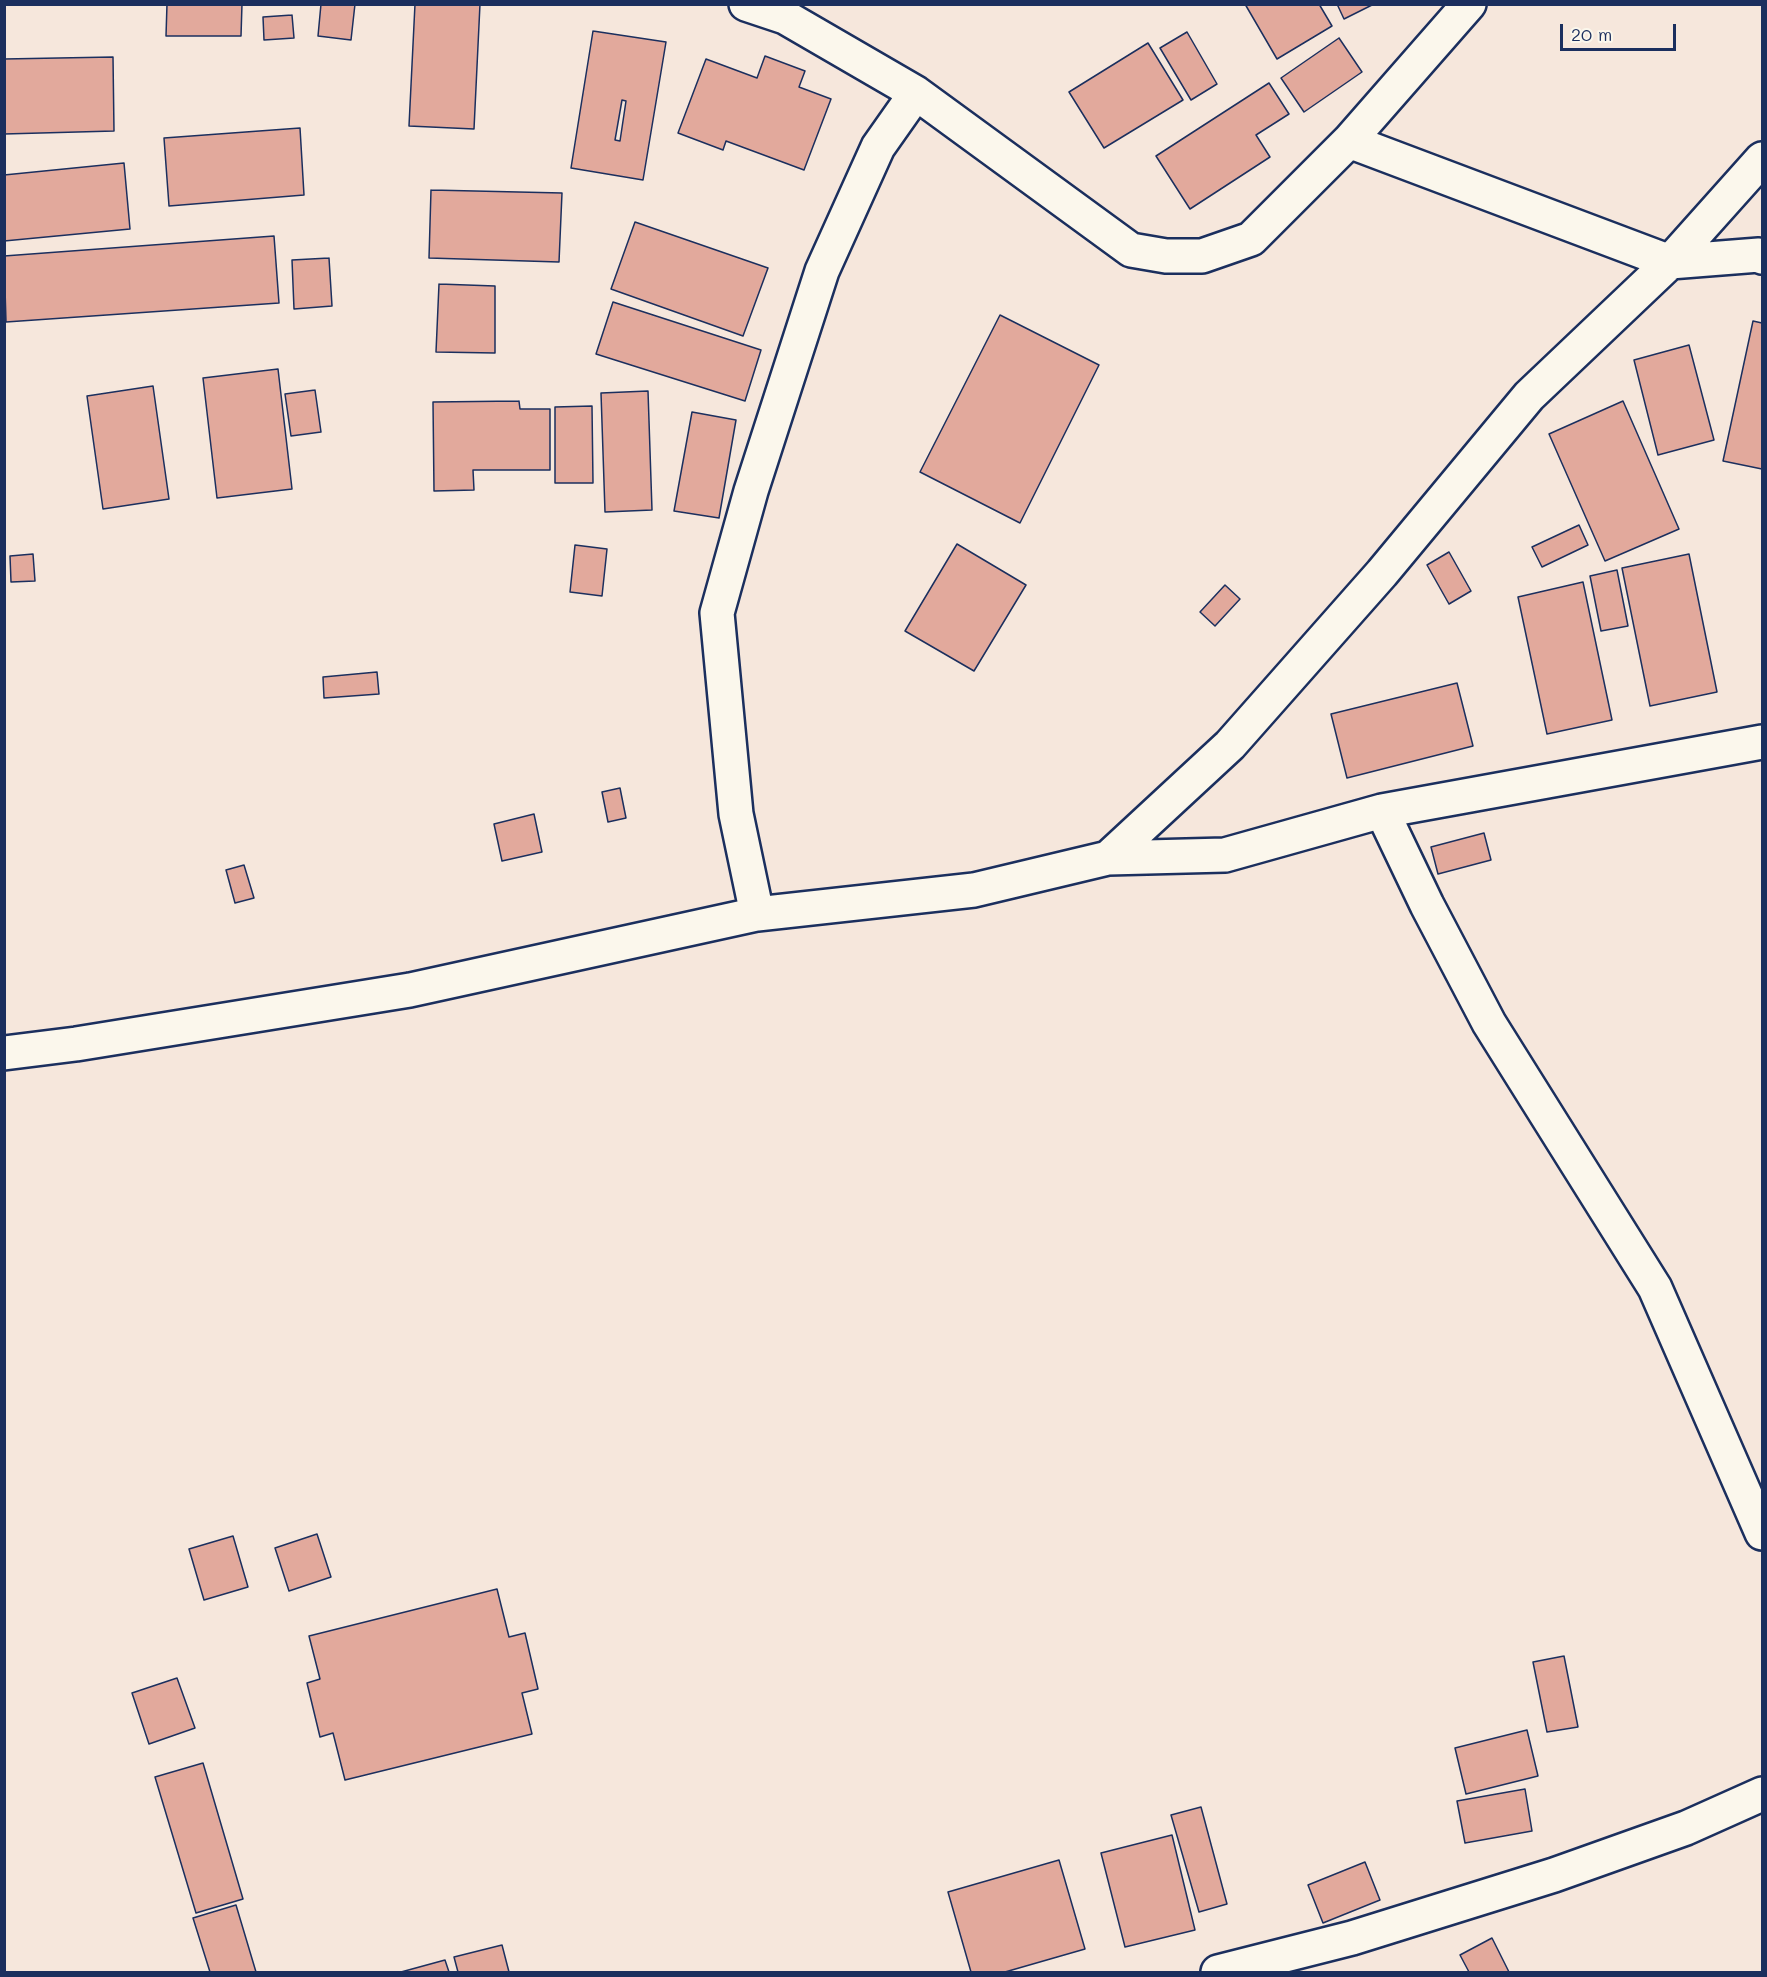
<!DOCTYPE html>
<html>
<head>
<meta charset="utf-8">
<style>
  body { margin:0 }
  #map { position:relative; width:1767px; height:1977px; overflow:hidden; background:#f6e7dc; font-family:Mali,sans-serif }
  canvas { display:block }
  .frame { position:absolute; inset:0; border:6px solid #1b2f5e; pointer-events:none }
  .scale { position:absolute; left:1560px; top:24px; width:116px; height:27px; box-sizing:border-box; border:3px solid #1b2f5e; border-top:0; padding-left:8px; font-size:18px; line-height:21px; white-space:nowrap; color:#1b2f5e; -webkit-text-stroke:4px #fbf7ec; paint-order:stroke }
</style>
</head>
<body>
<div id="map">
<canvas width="1767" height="1977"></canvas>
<div class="frame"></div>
<div class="scale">20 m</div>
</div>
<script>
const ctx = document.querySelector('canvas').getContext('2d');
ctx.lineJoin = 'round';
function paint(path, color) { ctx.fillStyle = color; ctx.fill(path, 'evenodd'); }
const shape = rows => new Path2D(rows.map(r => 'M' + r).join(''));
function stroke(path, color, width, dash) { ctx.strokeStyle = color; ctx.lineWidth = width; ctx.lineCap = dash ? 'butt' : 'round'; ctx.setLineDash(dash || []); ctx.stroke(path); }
const building = shape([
  [167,4,242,4,241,36,166,36,167,4],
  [321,4,355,4,351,40,318,36,321,4],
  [415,4,480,4,474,129,409,126,415,4],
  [1245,4,1319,4,1332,26,1277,59,1245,4],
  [1337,4,1374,4,1344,19,1337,4],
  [292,15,294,38,264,40,263,17,292,15],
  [593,31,666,42,643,180,571,168,593,31],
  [622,100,626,101,620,141,615,140,622,100],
  [1187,32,1217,84,1191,100,1160,48,1187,32],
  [1339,38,1362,72,1304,112,1281,78,1339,38],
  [1148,43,1183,100,1104,148,1069,92,1148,43],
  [765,56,805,71,799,87,831,99,804,170,726,141,723,150,678,133,706,59,757,78,765,56],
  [113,57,114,131,4,134,4,59,113,57],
  [1269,83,1289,114,1256,135,1270,157,1190,209,1156,156,1269,83],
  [300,128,304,195,169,206,164,138,300,128],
  [124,163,130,229,4,241,4,175,124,163],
  [431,190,562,193,559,262,429,258,431,190],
  [635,222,768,268,743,336,611,289,635,222],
  [274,236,279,303,6,322,4,256,274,236],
  [329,258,332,306,294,309,292,260,329,258],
  [439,284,495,286,495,353,436,352,439,284],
  [613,302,761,350,745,401,596,354,613,302],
  [1000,315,1099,365,1020,523,920,472,1000,315],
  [1753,321,1762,323,1762,469,1723,461,1753,321],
  [1689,345,1714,440,1658,455,1634,360,1689,345],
  [278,369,292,489,217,498,203,378,278,369],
  [153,386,169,499,103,509,87,396,153,386],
  [315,390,321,432,291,436,285,394,315,390],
  [648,391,652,510,605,512,601,393,648,391],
  [519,401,520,409,550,409,550,470,473,470,474,490,434,491,433,402,519,401],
  [1623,401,1679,529,1605,561,1549,434,1623,401],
  [592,406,593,483,555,483,555,407,592,406],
  [692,412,736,420,719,518,674,511,692,412],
  [1579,525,1588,545,1542,567,1532,547,1579,525],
  [957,544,1026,585,974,671,905,631,957,544],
  [575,545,607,549,602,596,570,592,575,545],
  [1449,552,1471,591,1449,604,1427,565,1449,552],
  [33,554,35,581,11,582,10,556,33,554],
  [1689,554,1717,692,1650,706,1622,568,1689,554],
  [1617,570,1628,626,1601,631,1590,576,1617,570],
  [1583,582,1612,720,1547,734,1518,597,1583,582],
  [1225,585,1240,599,1215,626,1200,612,1225,585],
  [377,672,379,694,324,698,323,677,377,672],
  [1457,683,1473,746,1347,778,1331,714,1457,683],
  [620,788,626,818,608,822,602,792,620,788],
  [534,814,542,852,502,861,494,824,534,814],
  [1484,833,1491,860,1438,874,1431,847,1484,833],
  [244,865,254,898,235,903,226,870,244,865],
  [317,1534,331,1577,289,1591,275,1548,317,1534],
  [233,1536,248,1587,204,1600,189,1549,233,1536],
  [497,1589,509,1637,525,1633,538,1689,522,1693,532,1734,345,1780,333,1733,320,1737,307,1683,320,1679,309,1636,497,1589],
  [1564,1656,1578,1727,1547,1732,1533,1662,1564,1656],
  [177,1678,195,1728,149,1744,132,1693,177,1678],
  [1527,1730,1538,1776,1466,1794,1455,1748,1527,1730],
  [203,1763,243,1899,196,1913,155,1777,203,1763],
  [1525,1789,1532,1831,1465,1843,1457,1801,1525,1789],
  [1201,1807,1227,1904,1199,1912,1171,1815,1201,1807],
  [1172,1835,1195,1930,1125,1947,1101,1853,1172,1835],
  [1059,1860,1085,1949,1005,1972,971,1972,948,1892,1059,1860],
  [1365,1862,1380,1900,1323,1923,1308,1885,1365,1862],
  [236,1905,256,1972,210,1972,193,1918,236,1905],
  [1492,1938,1509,1972,1469,1972,1460,1955,1492,1938],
  [502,1945,509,1972,458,1972,454,1957,502,1945],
  [445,1960,449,1972,401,1972,445,1960]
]);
const street = shape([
  [746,4,785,17,916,93,1131,250,1166,256,1202,256,1251,239,1349,141,1469,4],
  [1349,141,1670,262,1759,255,1762,257],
  [1382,811,1427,905,1489,1023,1655,1288,1762,1533],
  [1108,858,1230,745,1382,573,1529,396,1670,262,1762,159],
  [757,914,736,814,717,613,751,491,822,271,878,147,916,93],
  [4,1053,76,1044,410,990,757,914,974,890,1108,858,1225,855,1382,811,1762,742],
  [1218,1972,1352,1938,1554,1875,1686,1828,1762,1794]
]);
paint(building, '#e2a99c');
stroke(building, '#1b2f5e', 1.5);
stroke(street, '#1b2f5e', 38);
stroke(street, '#fbf7ec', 33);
</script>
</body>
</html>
